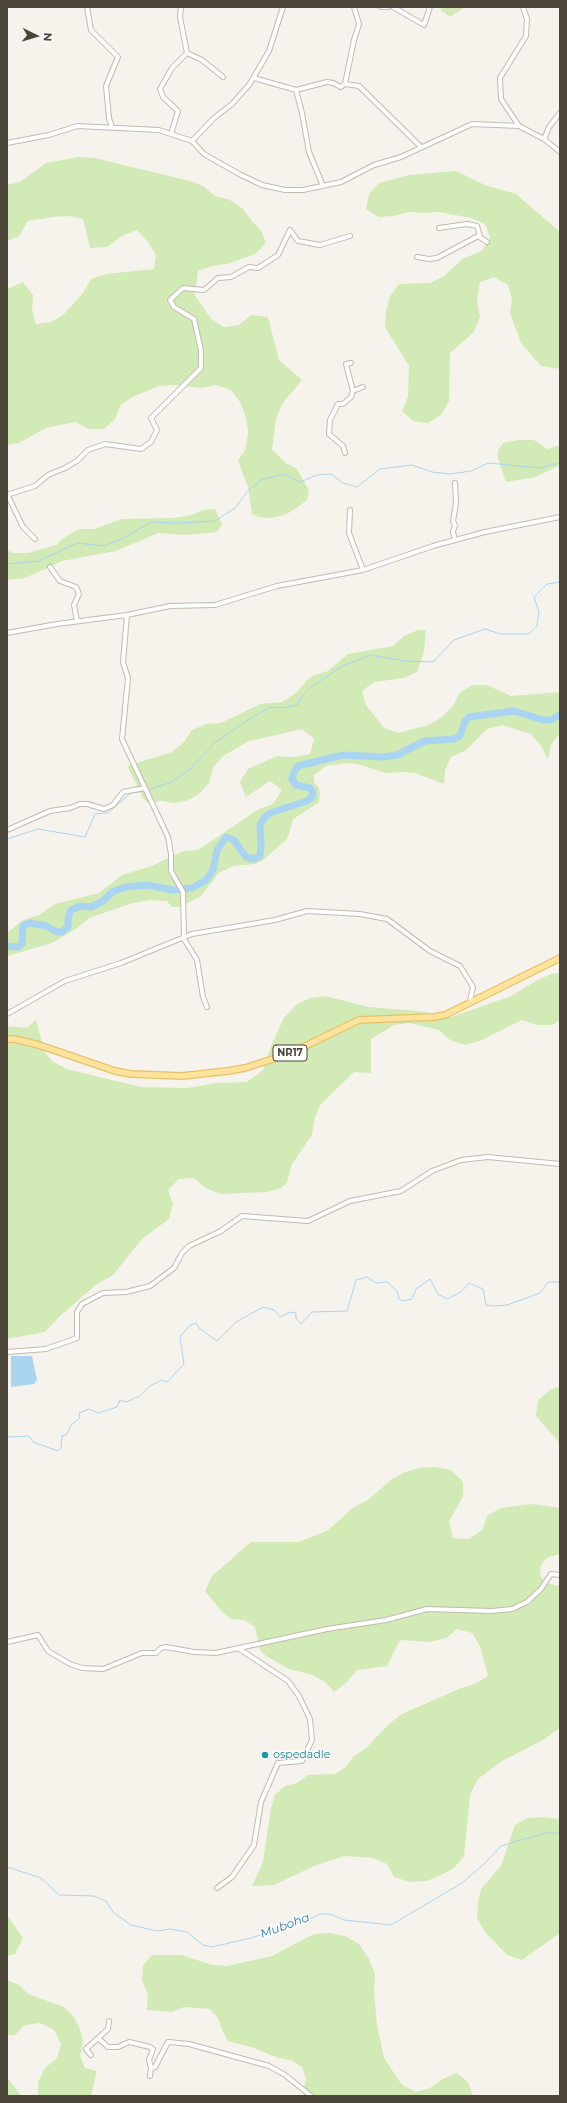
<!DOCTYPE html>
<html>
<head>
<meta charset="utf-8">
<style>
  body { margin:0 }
  #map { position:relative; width:567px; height:2103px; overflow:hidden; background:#f6f3ec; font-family:Montserrat,sans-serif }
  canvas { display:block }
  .frame { position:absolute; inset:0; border:8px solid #4b4439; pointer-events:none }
  .north { position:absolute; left:16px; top:16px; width:40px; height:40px; -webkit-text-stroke:3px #fff; paint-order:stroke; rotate:95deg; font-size:11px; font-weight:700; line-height:16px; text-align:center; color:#4b4439 }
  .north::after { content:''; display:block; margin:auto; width:14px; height:18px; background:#4b4439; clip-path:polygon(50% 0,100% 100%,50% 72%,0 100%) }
</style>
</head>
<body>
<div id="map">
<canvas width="567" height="2103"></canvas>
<div class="frame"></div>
<div class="north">N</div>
</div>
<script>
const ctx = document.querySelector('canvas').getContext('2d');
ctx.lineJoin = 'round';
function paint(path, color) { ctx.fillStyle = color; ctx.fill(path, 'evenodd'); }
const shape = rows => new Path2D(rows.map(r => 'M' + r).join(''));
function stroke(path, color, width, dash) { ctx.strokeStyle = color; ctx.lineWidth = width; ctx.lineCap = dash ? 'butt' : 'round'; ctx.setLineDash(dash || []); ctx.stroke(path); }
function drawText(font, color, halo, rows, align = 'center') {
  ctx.font = font + ' Montserrat,sans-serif'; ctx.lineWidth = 3; ctx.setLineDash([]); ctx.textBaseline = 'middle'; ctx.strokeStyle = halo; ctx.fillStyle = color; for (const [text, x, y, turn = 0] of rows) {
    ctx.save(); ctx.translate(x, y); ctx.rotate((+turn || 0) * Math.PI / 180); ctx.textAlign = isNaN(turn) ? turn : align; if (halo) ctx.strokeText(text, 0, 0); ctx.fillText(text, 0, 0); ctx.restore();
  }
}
const green = shape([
  [442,7,465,7,450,17,441,10],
  [78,157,95,158,190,181,203,186,215,196,230,200,243,209,252,221,262,232,266,243,255,254,227,264,212,266,198,271,195,295,211,319,224,327,239,325,251,315,268,317,279,360,302,380,282,404,276,419,272,449,287,464,296,468,309,490,307,500,295,509,285,515,270,518,258,517,252,514,248,487,238,461,246,448,248,432,246,417,240,402,231,390,216,385,202,388,174,385,159,386,132,397,120,406,115,419,104,429,89,429,75,422,46,428,19,443,7,445,7,289,23,282,33,295,32,310,36,324,51,322,63,315,83,293,91,279,106,274,154,269,156,255,148,242,137,230,122,236,107,247,90,248,83,219,68,216,53,217,28,221,19,236,7,241,7,185,20,182,46,163],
  [456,171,485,185,516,194,560,232,560,369,541,366,521,343,510,313,512,299,508,285,494,277,480,282,477,301,480,317,474,332,450,353,449,401,441,415,428,423,413,421,402,411,408,397,409,366,385,327,386,312,390,296,399,284,430,283,444,276,462,259,482,251,490,238,485,224,471,218,439,212,424,213,408,212,394,216,379,217,366,209,369,194,379,183,409,175],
  [519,440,534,440,547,449,560,445,560,465,536,477,506,482,498,459,498,451,503,443],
  [215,509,222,525,217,532,187,535,158,533,116,551,62,561,25,578,7,580,7,550,13,553,28,553,56,545,62,539,79,529,94,529,122,519,174,518,192,515,203,510],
  [418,630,426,630,424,651,417,672,404,678,374,682,362,691,366,705,384,728,398,733,428,725,442,717,453,706,460,692,473,685,487,685,511,696,560,692,560,733,551,745,548,759,541,746,531,734,502,725,487,729,465,751,451,757,445,770,444,784,415,773,401,772,386,773,357,764,345,763,326,766,314,775,314,782,319,788,320,796,318,803,293,819,289,834,286,840,263,860,255,864,233,866,219,873,200,897,179,907,172,907,167,901,149,900,133,903,89,918,77,928,52,943,7,956,7,933,23,920,39,915,55,904,99,893,122,875,152,866,183,851,198,850,259,809,273,804,282,790,270,781,246,797,240,782,248,769,277,756,294,757,310,754,314,739,302,729,249,741,223,756,213,768,209,783,199,794,186,801,174,803,162,801,148,803,143,798,127,766,172,752,184,742,192,730,206,724,221,723,260,704,282,702,296,693,306,681,312,676,328,671,348,654,393,646,404,636],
  [560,973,560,1020,552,1025,537,1025,522,1020,480,1041,465,1045,450,1040,439,1030,409,1023,394,1025,371,1039,371,1073,354,1072,320,1105,314,1120,312,1135,292,1164,287,1182,281,1188,267,1192,220,1194,206,1188,194,1178,179,1179,168,1190,173,1204,169,1219,142,1239,112,1276,97,1284,61,1315,45,1332,7,1339,7,1026,27,1028,36,1020,44,1051,53,1062,67,1069,141,1087,187,1088,216,1083,247,1082,263,1070,271,1046,284,1018,296,1005,310,998,325,996,369,1007,420,1011,451,1017,511,996,536,981,551,974],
  [560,1386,560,1442,559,1442,536,1416,538,1400,550,1390],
  [435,1467,451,1470,463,1482,463,1496,449,1522,453,1538,469,1539,482,1530,488,1515,501,1508,532,1504,560,1508,560,1554,549,1557,543,1562,540,1569,541,1577,546,1583,560,1586,560,1728,543,1740,502,1761,478,1779,470,1795,464,1856,454,1868,441,1875,427,1881,410,1882,394,1877,387,1864,373,1858,344,1856,314,1866,274,1885,252,1886,263,1862,271,1808,275,1795,285,1786,297,1783,308,1775,335,1774,346,1767,354,1756,366,1748,389,1724,402,1714,461,1688,475,1684,488,1676,480,1646,472,1633,457,1629,446,1638,430,1642,400,1640,387,1666,357,1670,346,1683,334,1692,325,1682,313,1675,289,1669,266,1656,260,1650,255,1627,244,1620,231,1619,221,1611,205,1591,212,1576,251,1542,298,1542,312,1537,328,1530,354,1507,368,1500,392,1479,405,1472,420,1468],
  [543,1817,560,1819,560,1933,522,1960,507,1955,485,1932,477,1918,478,1903,481,1889,501,1866,515,1825,528,1818],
  [7,1915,23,1938,15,1954,7,1956],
  [330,1933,345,1936,359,1944,369,1959,375,1974,374,1992,377,2025,384,2058,402,2085,416,2092,430,2088,443,2079,457,2073,468,2082,473,2096,305,2096,303,2092,306,2079,302,2067,291,2060,278,2058,254,2048,228,2041,222,2030,218,2018,210,2009,184,2007,172,2012,147,2010,148,1995,142,1980,143,1966,152,1955,182,1955,212,1965,227,1966,272,1956,314,1934],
  [7,1980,19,1985,28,1994,64,2007,74,2017,80,2029,83,2043,80,2056,85,2068,97,2071,91,2096,38,2096,38,2082,45,2068,57,2058,61,2044,54,2030,40,2023,25,2025,14,2036,7,2034],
  [7,2077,17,2090,21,2096,7,2096]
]);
const water = shape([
  [11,1356,32,1356,37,1380,34,1384,11,1387]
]);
const stream = shape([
  [7,564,39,561,77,543,104,546,120,540,151,522,178,523,215,521,235,508,247,492,261,480,284,474,300,482,317,475,331,474,343,483,357,487,380,469,412,465,432,472,450,474,471,471,488,463,540,468,560,463],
  [148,790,172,782,190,769,216,742,254,716,271,707,282,708,297,705,301,697,311,687,342,666,371,655,405,661,433,662,454,640,485,629,501,634,529,634,537,626,539,612,534,597,547,584,560,582],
  [7,839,38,829,85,837,95,814,108,813,131,793,145,791],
  [7,1437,29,1436,33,1442,58,1451,61,1448,62,1436,66,1435,72,1424,80,1418,79,1413,89,1409,98,1413,117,1407,120,1400,126,1402,140,1396,150,1386,162,1380,167,1382,184,1364,180,1337,190,1325,196,1323,199,1328,217,1341,236,1322,263,1307,274,1310,280,1317,290,1312,296,1313,296,1319,301,1324,312,1312,347,1311,356,1280,367,1277,376,1283,387,1282,397,1291,399,1299,402,1301,412,1299,416,1289,430,1279,438,1294,447,1299,461,1292,469,1283,483,1289,486,1305,493,1306,507,1305,521,1300,540,1293,548,1282,560,1282],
  [7,1867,41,1878,59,1895,94,1896,106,1901,114,1913,131,1925,157,1931,170,1929,187,1932,203,1945,212,1947,251,1938,309,1919,320,1914,330,1914,344,1920,391,1925,462,1883,483,1865,501,1846,545,1833,560,1833]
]);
const river = shape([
  [7,946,18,947,22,944,23,926,29,923,46,926,57,932,62,932,68,927,68,918,71,910,80,906,91,907,103,901,112,892,125,887,147,885,173,890,192,888,206,880,213,870,217,850,226,837,234,840,246,857,254,859,260,856,261,848,260,825,265,817,270,813,307,801,312,797,313,792,310,788,296,785,292,779,294,772,298,766,343,755,383,757,397,755,425,741,454,739,460,736,465,721,469,717,514,711,543,720,551,720,560,715]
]);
const minor = shape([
  [87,7,91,30,118,57,106,86,109,118,112,127],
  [381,7,388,7],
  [393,7,424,25,430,7],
  [187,53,202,60,223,77],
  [254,78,296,90,327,82,333,83,341,87,345,84,359,86,421,147],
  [345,84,354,40,359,24,354,7],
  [296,90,302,113,309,152,323,186],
  [519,126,501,99,500,78,526,36,527,19,523,7],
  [171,134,178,111,163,97,160,89,172,68,187,53,180,17,181,7],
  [544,139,549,127,560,113],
  [192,141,214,118,232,104,249,85,269,51,283,7],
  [7,143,49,135,77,126,159,130,192,141,204,154,239,174,262,185,285,190,303,190,341,182,374,165,401,157,472,124,519,126,544,139,560,152],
  [439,228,467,224,477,226,480,236],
  [417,257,429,259,437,258,478,236,487,242],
  [351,363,346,364,353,391],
  [345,453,343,446,329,434,330,420,338,404,343,404,351,397,353,391,363,387],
  [7,494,23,527,35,539],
  [7,495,35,486,48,475,65,468,77,461,88,450,105,444,141,449,151,442,157,430,151,418,201,368,201,351,194,319,174,307,170,300,183,288,204,290,218,278,231,277,249,267,258,268,278,255,290,230,298,241,320,245,350,236],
  [350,510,349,533,363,570],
  [455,540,453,532,455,525,453,521,456,503,455,483],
  [50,567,60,581,76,587,79,594,74,605,77,621],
  [127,615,123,662,128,678,122,739,168,837,171,854,171,871,183,892,184,939,197,960,203,997,207,1007],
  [7,633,57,624,127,615,170,606,215,605,277,586,363,570,433,546,485,532,560,517],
  [7,830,50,811,70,808,80,804,87,804,104,809,113,805,123,792,145,788],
  [7,1014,65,981,121,963,192,934,275,920,307,911,360,914,387,919,430,951,460,966,473,987,470,1001],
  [7,1352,46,1349,77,1338,77,1312,82,1304,103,1293,126,1292,150,1286,174,1268,182,1253,189,1246,221,1231,242,1216,308,1221,350,1201,401,1191,432,1171,461,1160,488,1157,560,1164],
  [7,1642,38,1635,48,1651,70,1664,82,1668,103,1669,142,1653,156,1653,161,1648,166,1647,194,1652,216,1653,327,1629,386,1620,427,1609,492,1611,512,1609,527,1602,541,1589,551,1574,560,1575],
  [217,1888,232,1877,254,1845,261,1802,278,1763,302,1761,312,1740,310,1719,299,1696,288,1681,238,1648],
  [98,2038,108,2047,118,2047,129,2042,150,2047,153,2049,149,2060,151,2068],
  [91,2055,86,2049,108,2029,109,2021],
  [150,2076,151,2068,155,2067,168,2042,189,2044,269,2066,285,2075,311,2096]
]);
const major = shape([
  [7,1039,14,1039,39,1045,115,1071,131,1074,182,1076,228,1071,245,1068,291,1053,359,1020,434,1017,445,1015,560,958]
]);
const markers = [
  [265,1755,4,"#0f9aa8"]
];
const shields = [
  [290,1053,34]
];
const shieldNames = [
  ["NR17",290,1053]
];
const cultureNames = [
  ["ospedadle",273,1755]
];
const waterNames = [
  ["Muboha",285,1926,-20]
];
paint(green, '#d2eab5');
paint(water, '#a9d4f2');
stroke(stream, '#a9d4f2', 1);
stroke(river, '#a9d4f2', 7);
stroke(minor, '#c2bbae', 6);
stroke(major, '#e6c16a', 8);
stroke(minor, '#fff', 4);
stroke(major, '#ffe39c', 5.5);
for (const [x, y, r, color] of markers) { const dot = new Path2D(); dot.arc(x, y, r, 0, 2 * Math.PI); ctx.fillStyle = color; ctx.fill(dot); stroke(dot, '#fff', 1.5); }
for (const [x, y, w] of shields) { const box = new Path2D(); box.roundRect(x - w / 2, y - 8, w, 16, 3); ctx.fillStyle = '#fff'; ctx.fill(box); stroke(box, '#4b4439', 1); }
drawText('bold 10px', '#4b4439', null, shieldNames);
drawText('11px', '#0d838f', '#fff', cultureNames, 'left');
drawText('italic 12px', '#2e7ab2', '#fff', waterNames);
</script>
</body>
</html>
